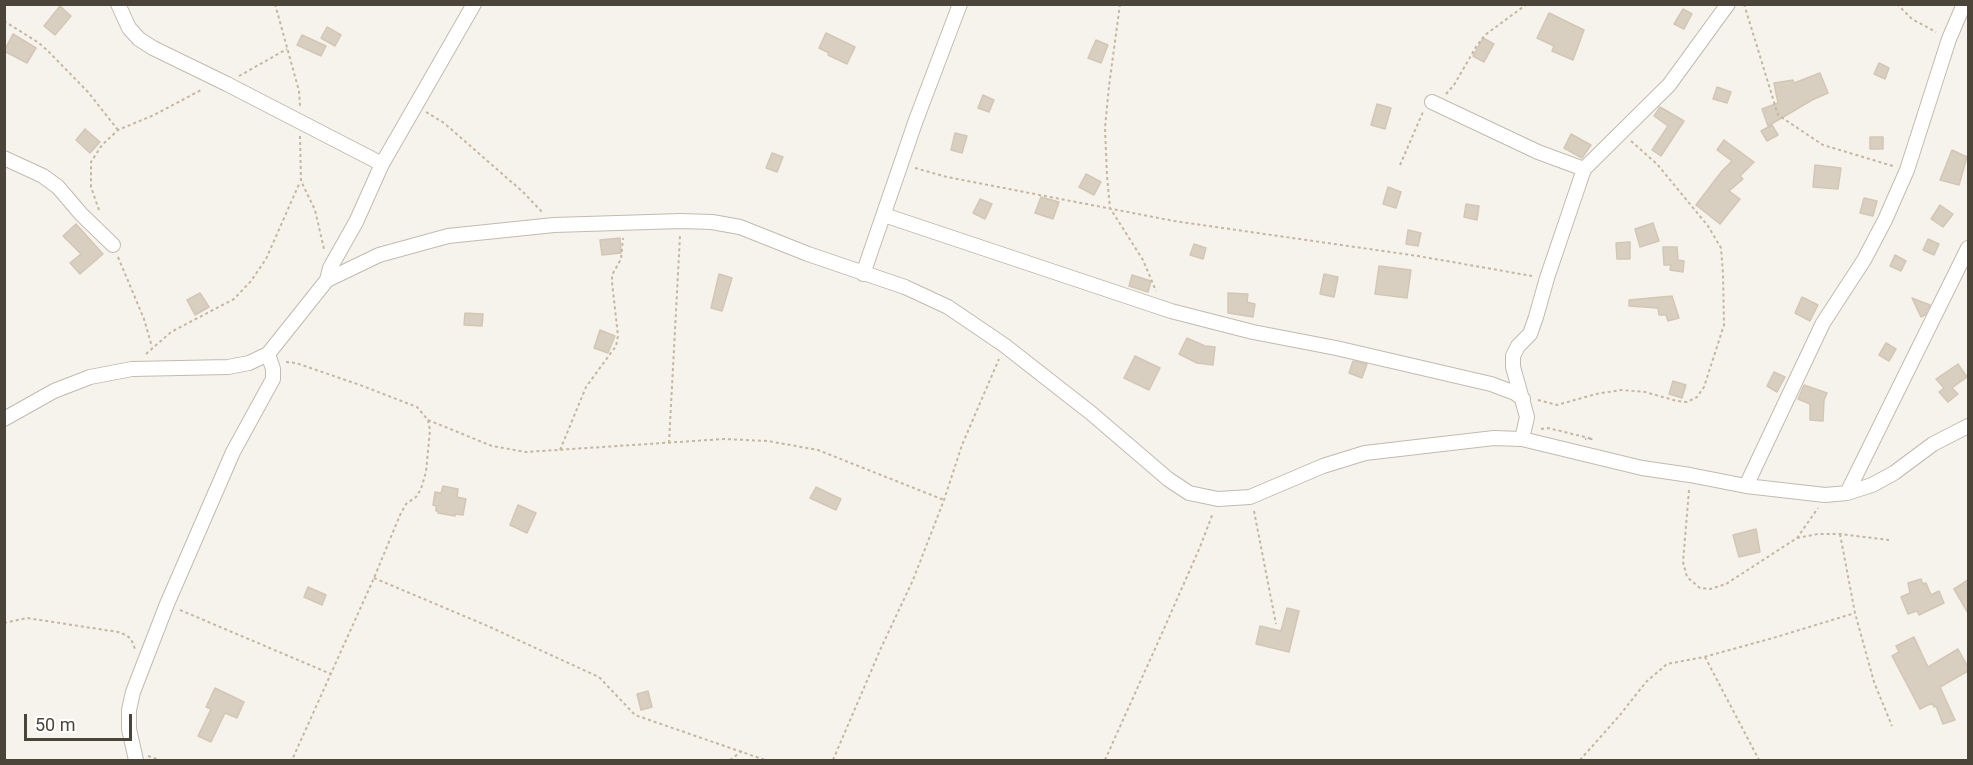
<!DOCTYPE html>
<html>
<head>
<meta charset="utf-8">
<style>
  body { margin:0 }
  #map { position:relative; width:1973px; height:765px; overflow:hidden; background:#f6f3ec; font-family:Roboto,sans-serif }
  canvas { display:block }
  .frame { position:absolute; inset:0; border:6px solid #4b4439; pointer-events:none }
  .scale { position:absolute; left:24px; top:714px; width:108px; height:27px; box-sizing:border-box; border:3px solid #4b4439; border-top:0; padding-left:8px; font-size:18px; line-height:21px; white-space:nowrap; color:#4b4439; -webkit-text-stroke:4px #fff; paint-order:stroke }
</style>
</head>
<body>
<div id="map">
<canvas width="1973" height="765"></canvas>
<div class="frame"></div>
<div class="scale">50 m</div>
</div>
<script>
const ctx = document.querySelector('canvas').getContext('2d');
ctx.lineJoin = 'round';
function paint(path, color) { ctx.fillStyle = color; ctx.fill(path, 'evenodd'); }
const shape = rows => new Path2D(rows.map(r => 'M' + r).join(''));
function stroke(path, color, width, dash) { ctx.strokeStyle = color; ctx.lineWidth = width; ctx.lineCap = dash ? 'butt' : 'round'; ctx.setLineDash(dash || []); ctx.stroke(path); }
const building = shape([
  [60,6,71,16,55,35,44,26,60,6],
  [1683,9,1692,14,1684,29,1674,24,1683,9],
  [1549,13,1584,30,1573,60,1552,51,1554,46,1537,38,1549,13],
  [327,27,341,35,335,46,321,38,327,27],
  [826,33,855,47,847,64,828,55,829,53,819,48,826,33],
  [13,34,36,48,27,63,4,51,13,34],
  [302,35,326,46,321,56,297,45,302,35],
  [1483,38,1494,44,1484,62,1473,56,1483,38],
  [1096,40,1108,45,1101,63,1088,58,1096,40],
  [1879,63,1889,68,1885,79,1874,74,1879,63],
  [1820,73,1828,93,1812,100,1768,126,1762,109,1778,103,1774,83,1793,80,1794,83,1820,73],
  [1717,87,1731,92,1727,103,1713,99,1717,87],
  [983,95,994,100,989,112,978,108,983,95],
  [1377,104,1391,108,1385,129,1371,125,1377,104],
  [1660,107,1684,121,1661,156,1652,150,1668,126,1654,116,1660,107],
  [1772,125,1778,135,1767,141,1761,131,1772,125],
  [85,129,100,142,90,153,76,140,85,129],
  [955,133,967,136,962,153,951,150,955,133],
  [1571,134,1591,145,1582,158,1564,148,1571,134],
  [1870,137,1883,137,1883,149,1870,149,1870,137],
  [1724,140,1754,162,1740,176,1743,179,1729,191,1740,199,1720,224,1696,205,1722,171,1732,161,1717,150,1724,140],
  [1952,150,1967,157,1959,185,1940,180,1952,150],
  [772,153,783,157,777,172,766,168,772,153],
  [1815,165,1841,168,1838,189,1813,187,1815,165],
  [1086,174,1101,182,1094,195,1079,187,1086,174],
  [1388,187,1401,192,1396,208,1383,204,1388,187],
  [1041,197,1059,202,1053,219,1035,213,1041,197],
  [1864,198,1877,201,1873,216,1860,213,1864,198],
  [980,199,992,204,985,219,973,213,980,199],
  [1466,204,1479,206,1477,220,1464,217,1466,204],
  [1940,205,1953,214,1943,227,1931,219,1940,205],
  [1653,223,1659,241,1640,247,1635,229,1653,223],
  [76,224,103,254,80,274,70,263,81,254,63,236,76,224],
  [1408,230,1421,233,1418,246,1406,244,1408,230],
  [620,238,621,253,602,255,600,240,620,238],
  [1928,239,1939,244,1934,255,1923,250,1928,239],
  [1630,242,1630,259,1617,259,1616,243,1630,242],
  [1194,244,1206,248,1203,259,1190,255,1194,244],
  [1663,247,1677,247,1678,260,1684,261,1683,272,1670,270,1671,265,1664,265,1663,247],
  [1895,255,1906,261,1901,271,1890,266,1895,255],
  [1379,266,1411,270,1407,298,1375,294,1379,266],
  [719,274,732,278,722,311,711,308,719,274],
  [1324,274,1338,277,1334,297,1320,294,1324,274],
  [1132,275,1151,281,1148,292,1129,286,1132,275],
  [200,293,209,307,195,315,187,300,200,293],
  [1228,293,1248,294,1247,302,1255,304,1253,317,1228,313,1228,293],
  [1672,296,1679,318,1668,321,1666,315,1659,315,1658,308,1629,306,1629,300,1672,296],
  [1802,297,1818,305,1810,321,1795,313,1802,297],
  [1912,298,1930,305,1925,315,1921,317,1912,298],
  [465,313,483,314,482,326,464,325,465,313],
  [600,330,615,336,608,353,594,348,600,330],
  [1187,338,1205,346,1215,347,1213,365,1197,363,1179,354,1187,338],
  [1886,343,1896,349,1889,361,1879,355,1886,343],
  [1135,356,1160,368,1149,390,1124,378,1135,356],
  [1353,361,1367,364,1362,378,1349,373,1353,361],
  [1958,364,1967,377,1952,388,1958,394,1948,402,1939,392,1944,388,1936,379,1958,364],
  [1774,372,1785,377,1777,392,1767,386,1774,372],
  [1673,381,1686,385,1682,398,1669,394,1673,381],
  [1804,385,1827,393,1824,400,1823,421,1810,420,1810,404,1798,399,1804,385],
  [443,486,458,489,457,497,466,499,463,515,455,514,455,516,438,513,438,511,436,511,436,506,433,505,435,492,441,493,443,486],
  [816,487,841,499,836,510,810,498,816,487],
  [518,505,536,513,527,533,510,525,518,505],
  [1756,529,1760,552,1739,557,1733,535,1756,529],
  [1921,579,1923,584,1926,583,1931,595,1939,591,1944,603,1919,615,1917,611,1908,614,1901,597,1910,593,1908,583,1921,579],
  [1968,580,1968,613,1954,589,1968,580],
  [308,587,326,595,322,605,304,597,308,587],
  [1287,608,1299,611,1289,652,1256,644,1260,626,1281,631,1287,608],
  [1914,637,1928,667,1958,649,1968,667,1968,671,1940,687,1955,720,1943,724,1936,706,1934,707,1932,703,1920,709,1892,656,1899,652,1896,646,1914,637],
  [215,688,244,702,237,718,225,713,211,742,198,736,211,709,206,707,215,688],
  [648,691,652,707,641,710,637,694,648,691]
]);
const path = shape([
  [275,4,299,91,300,106],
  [1120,4,1109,86,1105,128,1107,176,1110,208,1143,260,1156,291],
  [1744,4,1778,115,1823,145,1893,166],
  [1897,4,1912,19,1936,32],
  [4,21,39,43,48,51,88,92,118,130],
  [239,76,287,49],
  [1446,94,1454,85,1476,47,1485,35,1527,4],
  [426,112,444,123,523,192,542,212],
  [300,136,301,181,315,210,324,249],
  [1400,165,1423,112],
  [915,168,947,177,1174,221,1418,256,1532,276],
  [99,210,91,187,91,162,102,145,118,130,154,115,203,89],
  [118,257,144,319,152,347],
  [146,354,171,332,234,299,251,281,266,259,300,182],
  [286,362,296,363,360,385,417,407,428,420,430,430,426,472,421,489,416,497,406,504,400,515,374,578,292,760],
  [1538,400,1557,405,1596,394,1621,390,1645,392,1677,401,1687,402,1697,397,1704,387,1724,325,1723,274,1721,248,1708,226,1657,164,1631,141],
  [428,420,492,446,526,452,724,439,768,441,818,450,944,500],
  [1541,429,1548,428,1593,439,1585,439],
  [669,443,680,236],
  [560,450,586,387,616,346,618,336,612,282,612,275,621,259,623,238],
  [1689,490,1683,562,1687,577,1700,588,1710,589,1726,584,1797,538,1818,508],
  [1254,511,1276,624],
  [1840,534,1855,613,1874,682,1892,726],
  [1797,538,1818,534,1840,534,1889,540],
  [374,578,490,627,599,677,635,715,765,760],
  [180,610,331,674],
  [4,623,27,618,118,632,126,635,131,639,135,649],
  [1705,657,1759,760],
  [148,756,160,760],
  [730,760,742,751],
  [833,760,881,648,913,580,944,500,962,445,999,359],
  [1105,760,1163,631,1200,547,1213,513],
  [1580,760,1620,715,1646,682,1667,664,1704,657,1773,638,1855,613]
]);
const minor = shape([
  [118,4,129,28,139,39,153,48,227,84,382,164],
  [1432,102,1538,152,1584,169],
  [4,158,43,176,58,187,81,214,113,245],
  [884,215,1171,311,1253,332,1336,348,1491,384,1515,393,1523,399],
  [863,274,916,120,960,4],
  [327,280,330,268,356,222,382,164,474,4],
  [4,419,54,391,90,377,132,369,228,367,249,363,268,354,327,280,379,255,448,236,554,225,681,221,712,222,740,227,808,254,905,287,948,307,1004,345,1091,413,1168,479,1189,493,1218,499,1250,497,1323,466,1365,453,1494,438,1522,439,1642,468,1690,475,1746,486,1825,495,1847,493,1872,485,1894,473,1933,444,1968,426],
  [1522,439,1527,417,1513,367,1513,356,1518,346,1530,334,1536,317,1547,278,1584,169,1669,85,1728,4],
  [1746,486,1823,323,1864,260,1885,220,1907,170,1949,39,1964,4],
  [1847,493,1968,248],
  [136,760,129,729,129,710,133,692,167,604,233,452,273,379,273,369,268,354]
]);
paint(building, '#d8cfc1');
stroke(building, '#d3c7b4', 1.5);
stroke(minor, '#c2bbae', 16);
stroke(path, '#c4b79f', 2, [3, 3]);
stroke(minor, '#fff', 14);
</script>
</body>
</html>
